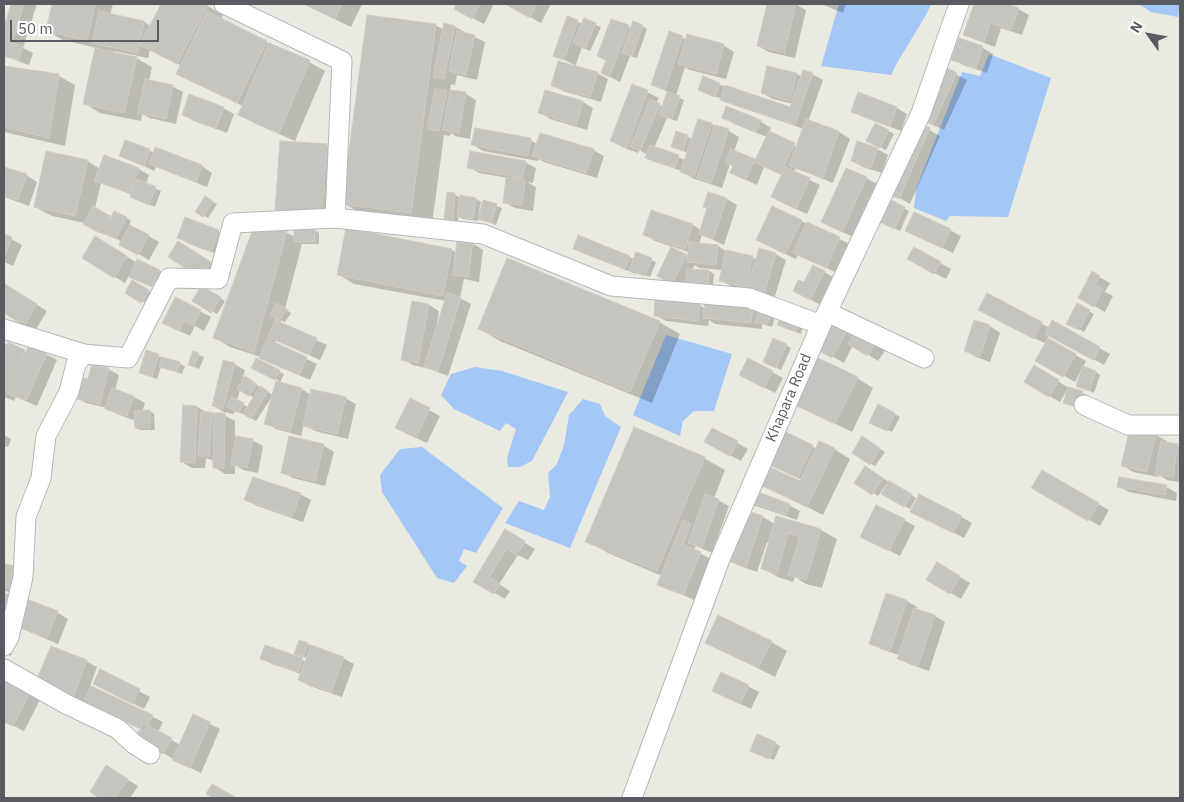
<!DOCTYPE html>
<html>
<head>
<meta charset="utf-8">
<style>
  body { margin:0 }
  #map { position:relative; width:1184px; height:802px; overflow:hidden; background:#ebeae0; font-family:"IBM Plex Sans",sans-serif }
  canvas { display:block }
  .frame { position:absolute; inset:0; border:5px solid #595b60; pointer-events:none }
  .north { position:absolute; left:1124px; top:10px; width:50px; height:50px; -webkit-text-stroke:4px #fff; paint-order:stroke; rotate:302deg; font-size:14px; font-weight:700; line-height:20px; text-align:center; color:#595b60 }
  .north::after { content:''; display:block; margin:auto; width:18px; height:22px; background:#595b60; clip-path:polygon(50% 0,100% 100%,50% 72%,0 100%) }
  .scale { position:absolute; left:10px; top:20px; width:149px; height:22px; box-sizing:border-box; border:2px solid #595b60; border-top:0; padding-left:6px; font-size:15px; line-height:18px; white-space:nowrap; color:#595b60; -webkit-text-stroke:4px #fff; paint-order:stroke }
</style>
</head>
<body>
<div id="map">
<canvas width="1184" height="802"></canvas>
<div class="frame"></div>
<div class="north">N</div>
<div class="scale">50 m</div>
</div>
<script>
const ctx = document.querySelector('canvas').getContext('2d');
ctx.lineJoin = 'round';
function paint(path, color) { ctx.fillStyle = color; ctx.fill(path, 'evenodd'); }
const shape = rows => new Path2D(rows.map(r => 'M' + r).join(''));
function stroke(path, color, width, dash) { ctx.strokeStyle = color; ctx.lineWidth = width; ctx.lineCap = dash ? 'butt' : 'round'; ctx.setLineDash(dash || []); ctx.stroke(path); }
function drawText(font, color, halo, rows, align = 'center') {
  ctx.font = font + ' "IBM Plex Sans",sans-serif'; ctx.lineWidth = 4.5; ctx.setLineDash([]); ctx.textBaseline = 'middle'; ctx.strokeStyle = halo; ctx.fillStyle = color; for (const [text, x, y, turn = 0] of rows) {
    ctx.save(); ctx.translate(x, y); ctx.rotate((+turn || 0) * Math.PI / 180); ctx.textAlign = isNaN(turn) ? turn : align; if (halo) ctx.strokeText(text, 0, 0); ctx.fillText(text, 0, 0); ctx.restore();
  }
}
const water = shape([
  [839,4,931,4,926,15,897,63,891,75,821,66],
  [1139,4,1180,4,1180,7,1178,17,1151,12],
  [989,54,1051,78,1008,217,950,216,946,221,914,208,916,189,962,72,980,76],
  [666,335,732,354,714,411,694,411,683,421,680,436,633,415],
  [475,367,502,371,568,392,532,461,520,467,508,467,507,458,516,429,506,423,500,431,454,409,441,395,451,374],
  [583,399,600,404,605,416,621,427,570,548,505,523,519,501,544,510,550,497,548,473,557,464,564,445,569,415],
  [422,447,503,508,476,553,464,549,459,561,467,566,454,583,437,578,382,492,380,475,400,449]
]);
const shadow = shape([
  [13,4,37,4,23,48,33,53,29,65,4,56,4,32],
  [53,4,113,4,110,15,144,22,151,26,162,4,204,4,223,15,221,20,274,46,309,62,325,71,295,141,256,124,239,115,243,106,194,82,182,66,150,50,148,58,114,51,113,53,136,58,152,67,149,81,172,86,183,92,176,124,150,118,142,114,141,121,100,113,84,103,97,48,63,40,47,31],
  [303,4,362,4,351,27],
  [447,4,494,4,484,24,466,15,457,6],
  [506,4,551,4,541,23],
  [768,4,795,4,806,10,795,58,769,52,758,46],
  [821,4,846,4,843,13],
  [975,4,1003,4,1018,9,1029,15,1022,35,1001,28,995,47,976,40,965,34],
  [568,18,583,24,584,20,601,27,590,51,582,47,575,67,597,73,608,79,601,102,563,91,553,85,575,65,554,55],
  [435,25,444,30,455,27,485,42,477,80,457,75,455,85,451,84,450,91,466,94,476,100,470,139,455,136,451,133,450,136,444,135,432,224,364,215,343,203],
  [642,26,647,29,637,58,630,56,620,82,602,73,607,61,598,56,628,27,632,29],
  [670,33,686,39,723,45,734,52,726,79,690,70,685,67,676,96,684,100,677,121,667,118,654,148,685,160,688,153,672,147,687,136,692,139,711,124,729,131,739,137,734,152,756,161,767,137,734,124,723,118,760,121,771,128,769,133,798,147,804,129,733,105,720,98,704,93,699,90,704,78,726,87,791,108,793,104,773,99,762,93,797,74,802,77,812,74,823,80,808,122,839,132,850,139,833,183,796,168,794,172,820,185,807,214,783,203,782,175,764,167,757,185,731,173,734,166,730,164,722,188,692,178,682,171,652,161,647,158,648,155,639,150,638,153,622,147,611,140,632,85,659,98,656,103,663,107,668,92,653,84],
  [959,40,983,48,993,54,987,73,963,65,953,59],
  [4,67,59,76,75,85,65,146,4,132],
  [946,69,967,80,944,130,933,125],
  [546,91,583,102,593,108,587,130,550,119,540,112],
  [859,94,897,108,907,114,901,131,863,117,853,111],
  [223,108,234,114,227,133,194,121,183,115],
  [876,124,894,134,886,150,873,143],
  [920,125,940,136,910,204,890,193],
  [530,140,537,144,593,150,604,156,597,178,544,162,539,159,538,161,483,151,473,145],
  [326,145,342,154,338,221,293,219,277,209],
  [156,149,202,166,212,173,207,187,156,167,154,171,121,155,149,150,154,153],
  [877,149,888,155,882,173,863,167,852,161],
  [87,161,100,169,139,169,149,175,146,184,161,191,155,207,136,199,132,195,101,183,95,208,112,218,126,218,131,221,129,225,159,242,149,260,121,244,122,242,106,233,105,235,85,223,52,216,35,207],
  [525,162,536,168,533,183,527,182,536,187,533,211,515,208,504,202,508,178,479,173,469,167],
  [4,168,26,175,37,182,29,206,4,197],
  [866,178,877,184,853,237,834,228],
  [709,193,727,199,737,205,724,245,702,235,699,244,718,246,727,252,752,257,757,260,775,254,786,260,774,299,753,291,731,286,720,280,722,270,699,268,695,265,692,270,709,271,714,274,713,286,692,285,686,282,683,289,658,275,672,249,689,258,689,252,655,241,644,234,693,225,701,230,709,209],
  [448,194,455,195,461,198,476,199,481,202,479,212,481,213,484,202,502,208,496,225,478,218,478,221,463,219,458,216,458,222,446,218],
  [205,197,217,204,208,218,196,211],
  [904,208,909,211,900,231,885,224],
  [801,221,850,244,837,273,798,254,796,259,768,246],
  [254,230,287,233,295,237,314,230,319,233,319,244,302,244,285,309,291,313,285,322,281,320,280,324,327,345,320,360,276,340,275,344,317,364,310,380,271,363,261,357,230,347,214,337],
  [950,230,961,236,953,253,917,236],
  [218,231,229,237,222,256,189,244,179,238],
  [4,235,22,245,13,266,4,262],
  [579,237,634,259,651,260,656,262,650,277,637,272,636,274,585,254,575,248],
  [472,243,483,250,479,282,464,279,460,298,471,304,448,376,429,369,413,365,402,359,429,305,439,311,437,323,439,323,446,301,354,284,338,274,452,250,457,253],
  [106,244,137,263,160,271,170,277,163,292,129,276,125,283,84,258],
  [189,249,220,269,212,283],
  [940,263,951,269,946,279,919,265],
  [824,272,835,278,821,305,805,297,804,284],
  [1092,273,1110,283,1105,292,1113,296,1105,312,1079,297],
  [133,282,153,294,147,304,127,292],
  [6,286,47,311,35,331,4,312,4,289],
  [202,287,225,301,217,314,194,300],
  [987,295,1050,328,1053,322,1110,354,1104,365,1049,335,1047,339,1086,361,1075,382,1037,361,1046,344,991,316],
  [176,299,211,317,204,331,195,326,190,336,175,329],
  [700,305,705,309,753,307,776,315,772,327,762,324,762,329,715,324,709,320,708,326,666,321,655,315],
  [1078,305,1094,314,1084,332,1068,323],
  [835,319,888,346,878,361,853,345,844,363,819,349],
  [659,322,680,334,652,403,500,341,479,329],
  [975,322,990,326,1000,333,990,362,976,357,965,351],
  [779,325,803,326,801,334],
  [4,343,27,353,30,346,57,360,37,406,16,397,14,401,4,397],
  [786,345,791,348,781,370,769,364],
  [147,352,185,366,182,374,161,367,157,379,141,373],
  [194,353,204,357,199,369,190,365],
  [256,360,284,374,280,383,302,389,311,395,345,398,356,404,348,439,315,431,304,425,301,436,276,429,266,423,278,380,252,367],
  [749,360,783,378,775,393,752,381],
  [234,364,245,370,243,377,273,395,256,421,235,410,234,414,224,412,213,406],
  [240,389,254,398,248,407,237,401],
  [1034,367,1069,388,1087,395,1083,409,1065,403,1067,390,1060,402,1025,381],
  [108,369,119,375,115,390,134,397,145,403,142,412,150,411,154,414,155,430,141,430,136,428,136,421,117,414,107,408,86,403,75,397,89,381],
  [1096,372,1100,375,1094,393,1078,386],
  [857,378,873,388,852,432,809,411],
  [410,400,440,416,427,443,407,434],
  [879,406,900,417,892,432,874,424],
  [185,407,197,407,208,413,224,415,235,421,235,437,252,440,263,446,258,473,243,470,235,465,235,474,225,474,214,467,214,461,206,458,205,468,192,468,182,462],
  [713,429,748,449,741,461,716,448],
  [1131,429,1156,435,1167,441,1166,444,1180,447,1180,482,1167,480,1159,475,1158,477,1133,472,1123,466],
  [777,430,817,449,834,449,850,459,823,515,758,482,800,483,802,480,774,467],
  [4,435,11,439,8,447,4,446],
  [863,438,885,452,875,466,853,453],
  [323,445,334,452,325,486,293,478,282,472],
  [704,458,725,470,714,498,729,506,712,553,696,546,694,550,711,559,694,600,659,584,662,576,608,553,587,541],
  [866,468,916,498,910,509,883,494,887,486,886,485,878,496,856,483],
  [1042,472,1109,510,1100,526,1033,488],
  [1119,486,1166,487,1177,493,1176,501,1129,492],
  [300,494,311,500,303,522,257,506,246,500],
  [743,499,789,505,800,511,797,520,753,505],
  [877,506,915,526,900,556,873,542],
  [743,511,763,517,775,524,777,517,821,530,837,539,822,588,806,584,795,577,793,582,778,577,762,568,769,543,767,542,757,572,737,565,727,559],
  [922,517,961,517,972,523,964,538],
  [505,531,535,549,528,560,518,555,499,584,510,591,505,599,475,581],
  [938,564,970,583,961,599,928,579],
  [4,566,22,569,32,575,29,595,4,591],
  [887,595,907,601,917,607,916,610,935,616,945,622,929,671,909,664,899,658,899,655,881,649,871,643],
  [25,600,58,613,68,619,58,644,20,628,11,656,4,654,4,616,11,618],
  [300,641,343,658,354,664,342,697,310,686,299,680,301,674,272,664,262,658,266,646,306,662,307,658,301,656],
  [706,642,771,642,787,651,775,677],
  [86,661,97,667,90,686,163,722,158,732,180,745,193,715,220,729,201,773,184,765,147,744,141,729,48,687],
  [101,671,150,697,144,709,105,690],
  [4,676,42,696,24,731,4,721],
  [748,686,759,692,751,709,714,691],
  [775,743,780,746,774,760,757,754],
  [117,773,138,786,130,798,102,798,91,792]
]);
const building = shape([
  [11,4,24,4,12,43,23,46,18,60,4,56,4,28,11,4],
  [52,4,95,4,87,41,46,31,52,4],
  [161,4,208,4,177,64,140,45,161,4],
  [304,4,342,4,335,19,304,4],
  [457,4,480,4,472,19,454,9,457,4],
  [505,4,537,4,530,18,505,4],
  [767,4,796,4,784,53,757,46,767,4],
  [974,4,1007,4,1019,8,1011,30,990,23,984,42,963,35,974,4],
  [99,11,144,21,138,53,92,43,99,11],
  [207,11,267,41,237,103,176,74,207,11],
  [367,15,436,24,411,213,342,204,367,15],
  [567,16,578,20,564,60,553,56,567,16],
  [584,18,596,23,585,49,573,43,584,18],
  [611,19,629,25,609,77,601,73,606,60,597,56,611,19],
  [633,21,643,25,632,56,622,53,633,21],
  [444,23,455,26,444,79,433,77,444,23],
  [457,31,475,35,466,75,449,71,457,31],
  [669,31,683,36,665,90,651,85,669,31],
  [687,34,724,44,716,74,678,64,687,34],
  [959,38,983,46,976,68,951,60,959,38],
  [269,43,310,60,279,133,238,115,269,43],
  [95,48,137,57,124,113,83,104,95,48],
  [558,61,598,72,590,97,551,86,558,61],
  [4,66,59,74,49,138,4,127,4,66],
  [767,66,797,73,790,101,761,93,767,66],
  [945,67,957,73,933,125,921,119,945,67],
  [803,70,813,73,795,125,720,100,725,85,790,107,803,70],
  [703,76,720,83,715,97,698,90,703,76],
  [145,79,173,85,166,119,138,113,145,79],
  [632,84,648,90,627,148,610,141,632,84],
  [435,89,447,91,439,131,427,129,435,89],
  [450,90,466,92,459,133,443,130,450,90],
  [545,90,583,101,576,125,538,113,545,90],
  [667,92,680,96,672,119,659,115,667,92],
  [858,92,897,107,890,126,851,112,858,92],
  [189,94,224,107,216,128,182,115,189,94],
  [650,99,660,104,640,151,630,147,650,99],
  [726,106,761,120,756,132,722,118,726,106],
  [698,119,712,123,694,177,680,172,698,119],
  [806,119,839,131,823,178,789,166,806,119],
  [875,123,889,130,880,148,866,141,875,123],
  [919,124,930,128,899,199,888,194,919,124],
  [715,125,729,129,711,183,697,178,715,125],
  [475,128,531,138,528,156,471,145,475,128],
  [676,131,688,135,683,151,671,147,676,131],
  [769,131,795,143,780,174,754,162,769,131],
  [540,133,594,149,586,173,532,156,540,133],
  [125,140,150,149,144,166,119,156,125,140],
  [280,141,327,144,322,213,275,210,280,141],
  [857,141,878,148,871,168,851,161,857,141],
  [650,145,679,155,675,168,645,158,650,145],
  [155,147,202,165,196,182,149,164,155,147],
  [731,149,755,159,746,180,730,173,733,166,725,162,731,149],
  [46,151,88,160,75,216,34,207,46,151],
  [470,151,526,161,522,178,467,168,470,151],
  [104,155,139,168,130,193,94,181,104,155],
  [4,167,27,174,18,200,4,196,4,167],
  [785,167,810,178,796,209,771,197,785,167],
  [846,168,867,177,842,232,821,222,846,168],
  [506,177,525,180,522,205,503,203,506,177],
  [137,179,156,187,149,205,130,197,137,179],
  [447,192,455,193,453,220,444,219,447,192],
  [708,192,727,198,713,239,699,234,707,208,703,207,708,192],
  [460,195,476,198,473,219,457,217,460,195],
  [205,196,213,201,203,217,195,212,205,196],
  [889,199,905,207,894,229,878,221,889,199],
  [483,200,497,204,491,223,478,219,483,200],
  [93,206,110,216,100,233,83,224,93,206],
  [772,206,802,220,785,254,756,240,772,206],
  [651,210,693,224,685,249,643,235,651,210],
  [114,211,127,217,116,239,103,233,114,211],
  [914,212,951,229,942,248,905,231,914,212],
  [185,217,219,230,211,251,177,238,185,217],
  [807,222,840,237,826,268,793,253,807,222],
  [130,225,149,235,138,255,119,245,130,225],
  [346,228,452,249,443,296,337,275,346,228],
  [253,229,287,231,254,352,213,338,253,229],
  [294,229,314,229,315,242,294,242,294,229],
  [4,234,12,237,4,257,4,234],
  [578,235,630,256,625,269,573,249,578,235],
  [95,236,127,256,114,278,82,258,95,236],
  [457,240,473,242,468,277,453,275,457,240],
  [178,241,211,262,201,278,168,257,178,241],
  [689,242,718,245,716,265,687,262,689,242],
  [671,247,687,255,672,284,657,276,671,247],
  [914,247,941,262,934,274,907,259,914,247],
  [759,248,776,253,764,294,747,289,759,248],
  [726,250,753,256,746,287,719,281,726,250],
  [636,252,652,258,645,276,629,270,636,252],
  [507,258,660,321,630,392,478,329,507,258],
  [137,259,160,270,152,287,129,277,137,259],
  [813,265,825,271,810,300,793,291,798,280,804,282,813,265],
  [687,269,709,270,708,284,686,283,687,269],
  [1092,271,1100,276,1095,285,1103,289,1094,307,1078,298,1092,271],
  [132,280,149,290,141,303,125,293,132,280],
  [5,284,37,304,24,326,4,313,4,287,5,284],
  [201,286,221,297,211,313,192,301,201,286],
  [447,293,461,297,438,371,424,367,447,293],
  [987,293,1042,322,1034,339,978,310,987,293],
  [175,297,201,310,193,326,184,321,179,331,162,323,175,297],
  [655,299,700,304,698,321,654,316,655,299],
  [412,301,429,304,418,363,401,360,412,301],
  [705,301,753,306,751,323,703,318,705,301],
  [277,303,287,309,279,321,270,315,277,303],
  [1077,303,1090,310,1079,330,1066,324,1077,303],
  [760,308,771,311,767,325,755,322,760,308],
  [781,316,799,322,796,332,777,325,781,316],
  [835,317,850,325,832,358,817,350,835,317],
  [275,320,317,338,309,355,268,337,275,320],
  [974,320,990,325,980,357,964,351,974,320],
  [1052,320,1100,347,1093,360,1045,334,1052,320],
  [859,327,878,339,867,356,848,344,859,327],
  [773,338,787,344,776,368,763,362,773,338],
  [1048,338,1076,354,1063,377,1035,361,1048,338],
  [267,339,307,357,299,375,259,358,267,339],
  [8,342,25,350,4,395,4,351,8,342],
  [29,345,47,353,26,401,7,393,29,345],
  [146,350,159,354,152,377,139,373,146,350],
  [193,351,199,353,194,367,188,365,193,351],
  [814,356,858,377,835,424,791,403,814,356],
  [162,357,180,362,177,372,159,367,162,357],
  [256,358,280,370,275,380,251,368,256,358],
  [748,358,773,371,764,388,739,375,748,358],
  [223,360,235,363,223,409,212,406,223,360],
  [92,364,109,368,100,404,73,398,78,377,88,379,92,364],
  [1034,365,1059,380,1049,397,1024,382,1034,365],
  [1083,366,1096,371,1089,391,1076,386,1083,366],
  [245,376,257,384,249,396,237,389,245,376],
  [276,381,302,388,290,431,264,424,276,381],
  [260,386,268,391,251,419,243,414,260,386],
  [1068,387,1083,391,1078,408,1063,403,1068,387],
  [112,388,134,396,127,416,105,409,112,388],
  [311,389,346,397,337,434,303,426,311,389],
  [231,397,244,403,239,413,227,407,231,397],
  [410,398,430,408,416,438,395,428,410,398],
  [878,404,895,413,887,431,869,423,878,404],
  [183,405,197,406,195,463,180,462,183,405],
  [150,410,150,428,135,428,134,411,150,410],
  [201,412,212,412,209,456,198,456,201,412],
  [214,413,225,413,224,468,213,468,214,413],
  [634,427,705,457,657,571,585,542,634,427],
  [712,428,738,441,730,456,704,442,712,428],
  [777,428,813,445,798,478,761,461,777,428],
  [1130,428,1156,433,1147,472,1121,466,1130,428],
  [236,436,253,439,247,468,231,465,236,436],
  [289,436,324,444,315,481,281,473,289,436],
  [862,436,880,448,870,465,852,453,862,436],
  [819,441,835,448,807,507,756,483,765,465,800,481,819,441],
  [1161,441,1178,444,1173,477,1155,475,1161,441],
  [865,466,883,478,872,495,854,483,865,466],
  [1042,470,1099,503,1088,521,1031,488,1042,470],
  [253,477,301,493,292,517,244,500,253,477],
  [1119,477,1167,485,1165,495,1117,487,1119,477],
  [889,481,912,494,904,507,881,494,889,481],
  [745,487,790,504,786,515,741,499,745,487],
  [705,494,719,499,702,548,688,543,705,494],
  [919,494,962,516,953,533,910,512,919,494],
  [876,505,905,519,889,551,860,537,876,505],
  [742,509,763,516,746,567,725,560,742,509],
  [776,516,821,529,806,580,788,575,800,537,788,533,777,574,761,569,776,516],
  [683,520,691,524,683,545,701,552,683,595,657,585,683,520],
  [505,529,525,541,517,555,507,549,489,577,500,584,494,594,473,582,505,529],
  [937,562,960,576,950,594,926,580,937,562],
  [4,564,22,567,18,590,4,587,4,564],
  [4,593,10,595,9,606,4,605,4,593],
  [886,593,907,600,890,651,869,644,886,593],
  [24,598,58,611,47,638,13,625,24,598],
  [914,608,935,615,918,666,897,659,914,608],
  [718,615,772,641,758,668,705,643,718,615],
  [299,640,308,643,303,657,294,654,299,640],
  [265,645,303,658,298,672,260,659,265,645],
  [311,645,344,657,331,692,298,680,311,645],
  [51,646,87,660,73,698,36,681,51,646],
  [100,669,140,689,133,704,93,684,100,669],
  [721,672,749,685,740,704,712,691,721,672],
  [4,674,32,688,13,726,4,722,4,674],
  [91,686,153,715,145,731,83,702,91,686],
  [193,714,210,722,190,768,172,760,193,714],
  [143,723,172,738,163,754,135,739,143,723],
  [757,734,776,742,769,759,750,751,757,734],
  [106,765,128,779,115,798,99,798,90,792,106,765],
  [212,784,237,798,213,798,206,794,212,784]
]);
const minor = shape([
  [224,4,342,61,335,218],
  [827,312,924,358],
  [4,329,84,354,128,358,169,278,218,279,233,223,335,218,483,234,611,286,749,298,821,325],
  [1084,405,1128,425,1180,425],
  [4,646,9,637,23,577,26,517,41,478,46,436,69,392,76,364,84,354],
  [4,669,66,704,118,729,134,744,150,754],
  [632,798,720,559,821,325,921,113,959,4]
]);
const streetNames = [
  ["Khapara Road",789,398,-67]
];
paint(water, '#a3c8f8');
paint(shadow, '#0003');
paint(building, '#c6c4be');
stroke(building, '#cfccbf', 1);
stroke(minor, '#b6b7bc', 21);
stroke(minor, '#fff', 19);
drawText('15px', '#595b60', '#fff', streetNames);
</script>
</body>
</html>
